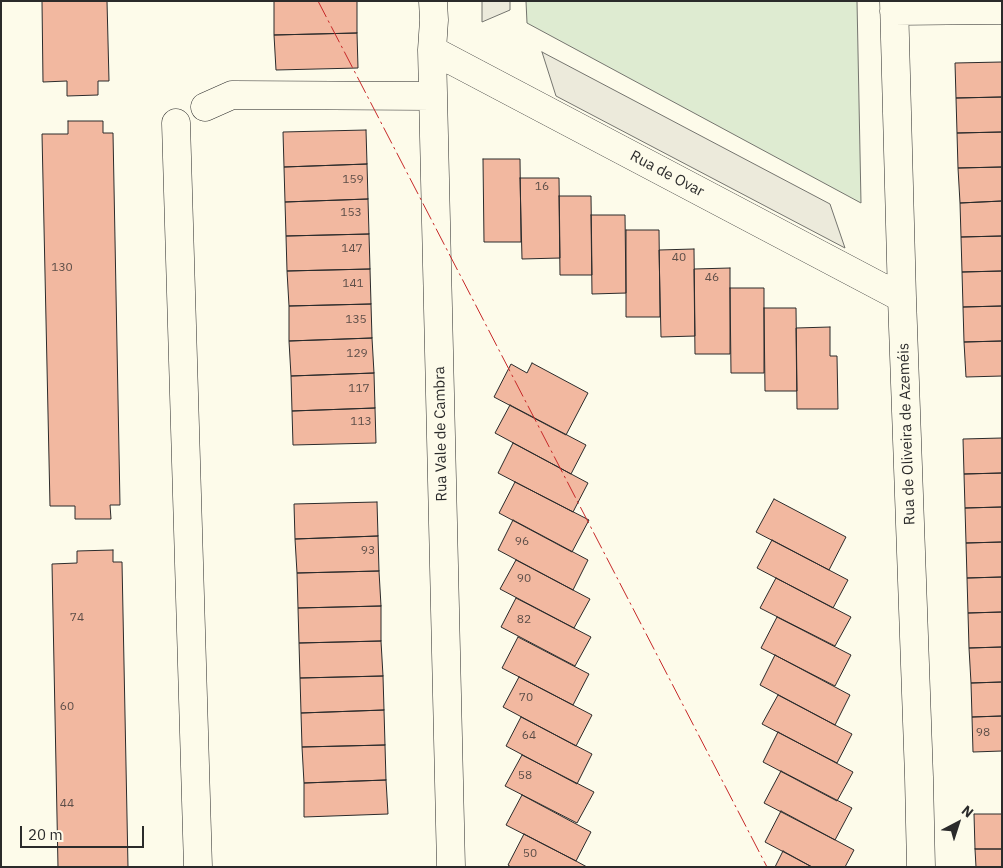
<!DOCTYPE html>
<html>
<head>
<meta charset="utf-8">
<style>
  body { margin:0 }
  #map { position:relative; width:1003px; height:868px; overflow:hidden; background:#fdfbea; font-family:"IBM Plex Sans",sans-serif }
  canvas { display:block }
  .frame { position:absolute; inset:0; border:2px solid #2b2b2b; pointer-events:none }
  .north { position:absolute; left:933px; top:798px; width:50px; height:50px; -webkit-text-stroke:4px #fdfbea; paint-order:stroke; rotate:40deg; font-size:14px; font-weight:700; line-height:20px; text-align:center; color:#2b2b2b }
  .north::after { content:''; display:block; margin:auto; width:18px; height:22px; background:#2b2b2b; clip-path:polygon(50% 0,100% 100%,50% 72%,0 100%) }
  .scale { position:absolute; left:20px; top:826px; width:124px; height:22px; box-sizing:border-box; border:2px solid #2b2b2b; border-top:0; padding-left:6px; font-size:15px; line-height:18px; white-space:nowrap; color:#2b2b2b; -webkit-text-stroke:4px #fdfbea; paint-order:stroke }
</style>
</head>
<body>
<div id="map">
<canvas width="1003" height="868"></canvas>
<div class="frame"></div>
<div class="north">N</div>
<div class="scale">20 m</div>
</div>
<script>
const ctx = document.querySelector('canvas').getContext('2d');
ctx.lineJoin = 'round';
function paint(path, color) { ctx.fillStyle = color; ctx.fill(path, 'evenodd'); }
const shape = rows => new Path2D(rows.map(r => 'M' + r).join(''));
function stroke(path, color, width, dash) { ctx.strokeStyle = color; ctx.lineWidth = width; ctx.lineCap = dash ? 'butt' : 'round'; ctx.setLineDash(dash || []); ctx.stroke(path); }
function drawText(font, color, halo, rows, align = 'center') {
  ctx.font = font + ' "IBM Plex Sans",sans-serif'; ctx.lineWidth = 4; ctx.setLineDash([]); ctx.textBaseline = 'middle'; ctx.strokeStyle = halo; ctx.fillStyle = color; for (const [text, x, y, turn = 0] of rows) {
    ctx.save(); ctx.translate(x, y); ctx.rotate((+turn || 0) * Math.PI / 180); ctx.textAlign = isNaN(turn) ? turn : align; if (halo) ctx.strokeText(text, 0, 0); ctx.fillText(text, 0, 0); ctx.restore();
  }
}
const green = shape([
  [526,1,857,1,861,203,527,23,526,1]
]);
const parking = shape([
  [482,1,510,1,510,10,482,22,482,1],
  [542,52,830,204,845,248,556,96,542,52]
]);
const building = shape([
  [42,1,107,1,109,81,98,81,98,95,67,96,67,81,43,82,42,1],
  [274,1,357,1,357,33,274,35,274,1],
  [357,33,358,68,276,70,274,35,357,33],
  [1002,62,1002,97,956,98,955,63,1002,62],
  [1002,97,1002,132,957,133,956,98,1002,97],
  [68,121,103,121,103,133,113,133,120,505,110,505,111,519,75,519,75,506,50,506,42,134,68,134,68,121],
  [366,130,367,164,284,167,283,132,366,130],
  [1002,132,1002,167,958,168,957,133,1002,132],
  [483,159,520,159,521,242,484,242,483,159],
  [367,164,368,199,285,202,284,167,367,164],
  [1002,167,1002,201,960,203,958,168,1002,167],
  [520,178,559,178,560,258,522,259,520,178],
  [559,196,591,196,592,275,560,275,559,196],
  [368,199,369,234,286,236,285,202,368,199],
  [1002,201,1002,236,961,237,960,203,1002,201],
  [591,215,625,215,626,293,592,294,591,215],
  [626,230,659,230,660,317,626,317,626,230],
  [369,234,370,269,287,271,286,236,369,234],
  [1002,236,1002,271,962,272,961,237,1002,236],
  [694,249,695,336,661,337,659,250,694,249],
  [730,268,730,354,695,354,694,269,730,268],
  [370,269,371,304,289,306,287,271,370,269],
  [1002,271,1002,306,963,307,962,272,1002,271],
  [730,288,764,288,764,373,731,373,730,288],
  [371,304,372,338,289,341,289,306,371,304],
  [1002,306,1002,341,964,342,963,307,1002,306],
  [764,308,796,308,797,391,765,391,764,308],
  [830,327,830,356,837,356,838,409,797,409,796,328,830,327],
  [372,338,374,373,291,376,289,341,372,338],
  [1002,341,1002,376,966,377,964,342,1002,341],
  [532,363,588,393,566,435,494,397,511,364,527,373,532,363],
  [374,373,375,408,292,411,291,376,374,373],
  [510,405,586,445,571,474,495,433,510,405],
  [375,408,376,443,293,445,292,411,375,408],
  [1002,438,1002,473,964,474,963,439,1002,438],
  [513,443,588,483,573,512,498,473,513,443],
  [1002,473,1002,507,965,508,964,474,1002,473],
  [515,482,589,520,572,552,499,513,515,482],
  [774,499,846,537,829,570,756,532,774,499],
  [377,502,378,536,295,539,294,504,377,502],
  [1002,507,1002,542,966,543,965,508,1002,507],
  [513,520,588,560,573,590,498,550,513,520],
  [378,536,379,571,297,573,295,539,378,536],
  [772,540,848,580,833,608,757,568,772,540],
  [1002,542,1002,577,967,578,966,543,1002,542],
  [113,550,113,562,122,562,128,867,58,867,52,564,77,563,77,551,113,550],
  [516,560,590,599,574,628,500,589,516,560],
  [379,571,381,606,298,608,297,573,379,571],
  [1002,577,1002,612,968,613,967,578,1002,577],
  [776,578,851,617,835,646,760,608,776,578],
  [516,598,591,637,575,666,501,627,516,598],
  [381,606,381,641,299,643,298,608,381,606],
  [1002,612,1002,647,969,648,968,613,1002,612],
  [777,617,851,655,835,686,761,648,777,617],
  [518,637,589,674,573,705,502,668,518,637],
  [381,641,383,676,300,678,299,643,381,641],
  [1002,647,1002,682,971,683,969,648,1002,647],
  [775,655,850,695,835,725,760,685,775,655],
  [383,676,384,710,301,713,300,678,383,676],
  [519,677,592,715,576,746,503,707,519,677],
  [1002,682,1002,716,972,717,971,683,1002,682],
  [778,695,852,734,837,763,762,724,778,695],
  [384,710,385,745,302,747,301,713,384,710],
  [1002,716,1002,751,973,752,972,717,1002,716],
  [521,717,592,754,577,784,506,746,521,717],
  [778,732,853,772,837,801,763,762,778,732],
  [385,745,386,780,304,783,302,747,385,745],
  [522,755,594,792,577,823,505,786,522,755],
  [781,771,852,808,835,840,764,803,781,771],
  [386,780,388,814,304,817,304,783,386,780],
  [522,795,591,832,576,861,506,825,522,795],
  [781,811,854,850,845,867,812,867,765,842,781,811],
  [974,814,1002,814,1002,849,975,849,974,814],
  [524,834,576,861,587,867,511,867,508,865,524,834],
  [975,849,1002,849,1002,867,976,867,975,849],
  [783,851,812,867,775,867,783,851]
]);
const minor = shape([
  [433,1,434,20,432,50,451,867],
  [894,1,902,298,919,777,921,867],
  [894,11,1002,10],
  [432,50,902,298],
  [205,107,232,95,433,96],
  [176,123,198,867]
]);
const power = shape([
  [318,1,767,867]
]);
const numberNames = [
  ["159",353,180],
  ["16",542,187],
  ["153",351,213],
  ["147",352,249],
  ["40",679,258],
  ["130",62,268],
  ["46",712,278],
  ["141",353,284],
  ["135",356,320],
  ["129",357,354],
  ["117",359,389],
  ["113",361,422],
  ["96",522,542],
  ["93",368,551],
  ["90",524,579],
  ["74",77,618],
  ["82",524,620],
  ["70",526,698],
  ["60",67,707],
  ["98",983,733],
  ["64",529,736],
  ["58",525,776],
  ["44",67,804],
  ["50",530,854]
];
const streetNames = [
  ["Rua de Ovar",667,174,28],
  ["Rua Vale de Cambra",441,434,-91],
  ["Rua de Oliveira de Azeméis",907,434,-92]
];
paint(green, '#deebd1');
stroke(green, '#74746e', 1);
paint(parking, '#eceadb');
stroke(parking, '#74746e', 1);
paint(building, '#f2b8a0');
stroke(building, '#2b2b2b', 1);
stroke(minor, '#2b2b2b', 29);
stroke(minor, '#fdfbea', 28);
stroke(power, '#c62828', 1, [18, 4, 2.5, 4]);
drawText('12px', '#5d4e48', null, numberNames);
drawText('15px', '#2b2b2b', '#fdfbea', streetNames);
</script>
</body>
</html>
